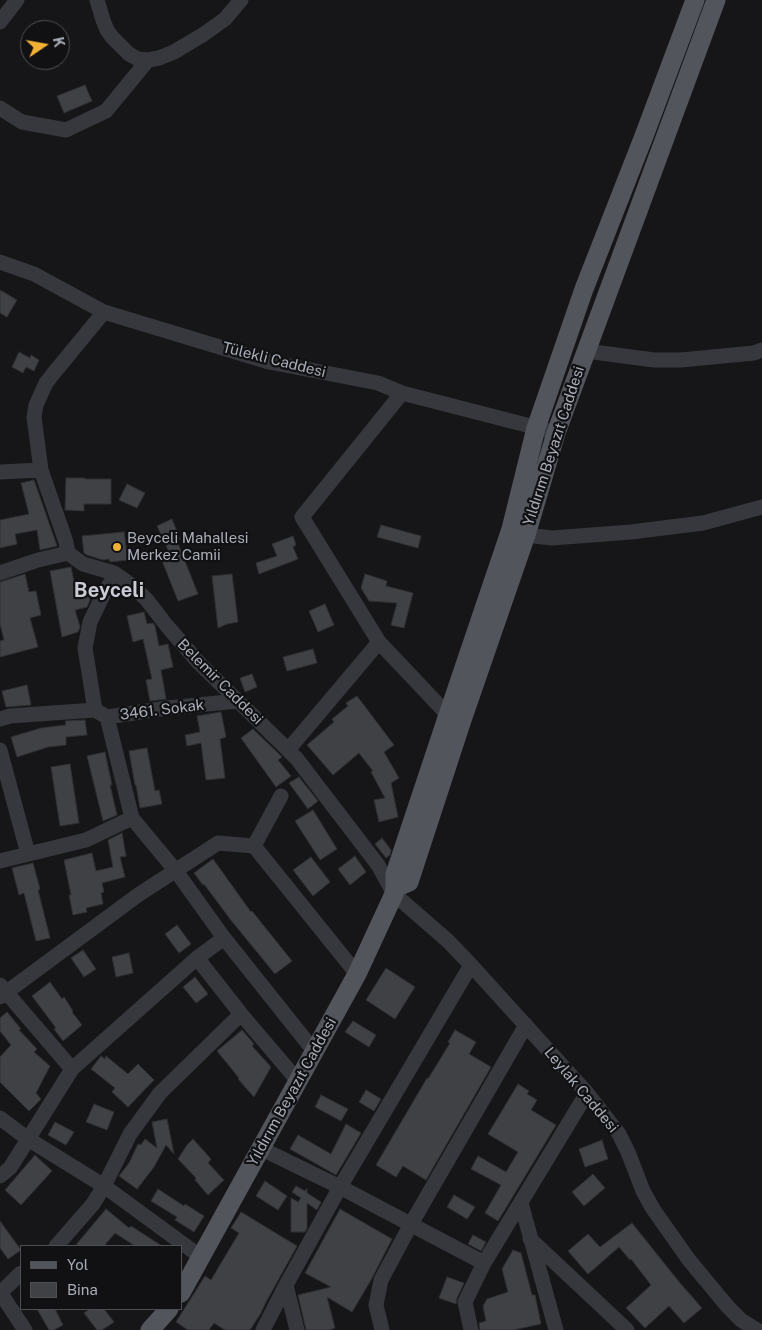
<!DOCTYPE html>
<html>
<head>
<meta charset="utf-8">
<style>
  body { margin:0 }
  #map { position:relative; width:762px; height:1330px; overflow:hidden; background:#161618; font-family:"Public Sans",sans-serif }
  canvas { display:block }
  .legend { position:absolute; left:20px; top:1245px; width:162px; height:65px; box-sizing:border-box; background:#111113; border:1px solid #4d4f55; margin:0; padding:6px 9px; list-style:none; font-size:15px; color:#a8adb8 }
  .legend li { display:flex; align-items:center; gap:10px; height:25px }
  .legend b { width:25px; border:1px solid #4d4f55 }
  .north { position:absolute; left:20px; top:20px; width:50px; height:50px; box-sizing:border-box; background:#111113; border:1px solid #4d4f55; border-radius:50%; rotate:78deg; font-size:14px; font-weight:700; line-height:20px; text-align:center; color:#a8adb8 }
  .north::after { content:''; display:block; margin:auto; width:18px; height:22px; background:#f2b134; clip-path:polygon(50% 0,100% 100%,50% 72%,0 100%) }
</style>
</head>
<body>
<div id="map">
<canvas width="762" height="1330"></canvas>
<ul class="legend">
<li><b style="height:6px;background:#53555c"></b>Yol</li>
<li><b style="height:14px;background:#404145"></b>Bina</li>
</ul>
<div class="north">K</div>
</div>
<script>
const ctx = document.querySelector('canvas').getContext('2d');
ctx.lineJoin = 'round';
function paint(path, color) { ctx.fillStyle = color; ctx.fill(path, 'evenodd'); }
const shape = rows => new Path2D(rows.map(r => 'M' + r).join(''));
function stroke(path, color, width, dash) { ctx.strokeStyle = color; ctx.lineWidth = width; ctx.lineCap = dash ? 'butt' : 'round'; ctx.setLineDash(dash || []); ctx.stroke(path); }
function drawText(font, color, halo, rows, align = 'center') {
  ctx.font = font + ' "Public Sans",sans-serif'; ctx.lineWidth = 4.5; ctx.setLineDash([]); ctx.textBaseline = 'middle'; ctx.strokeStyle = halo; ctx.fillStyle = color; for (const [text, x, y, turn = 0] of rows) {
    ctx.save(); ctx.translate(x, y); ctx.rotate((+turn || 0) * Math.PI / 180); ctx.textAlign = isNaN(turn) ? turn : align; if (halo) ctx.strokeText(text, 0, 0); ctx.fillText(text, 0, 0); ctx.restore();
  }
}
const building = shape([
  [85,85,92,101,64,113,57,96,85,85],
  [0,290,17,300,7,317,0,313,0,290],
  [19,352,30,358,31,355,39,360,34,371,26,367,23,373,12,367,19,352],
  [66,478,85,478,85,479,111,479,111,504,84,504,84,511,65,510,66,478],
  [34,480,57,546,40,550,37,530,15,534,17,544,0,548,0,520,29,514,21,483,34,480],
  [127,484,145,493,137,508,119,500,127,484],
  [172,519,180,539,177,541,198,594,178,601,161,558,170,554,157,526,172,519],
  [381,525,421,536,418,548,377,537,381,525],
  [124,532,128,560,110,562,109,559,103,560,87,555,84,553,82,536,124,532],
  [293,536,296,545,293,547,298,559,259,574,256,563,277,556,272,544,293,536],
  [71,567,76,592,88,590,90,600,87,607,75,610,80,627,78,632,62,637,50,571,71,567],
  [25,574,29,592,36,591,41,615,30,618,38,647,0,657,0,641,4,640,0,624,0,582,25,574],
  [232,574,238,622,227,624,218,628,212,576,232,574],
  [365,574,387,581,386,586,413,593,404,628,391,625,397,603,369,601,361,588,365,574],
  [325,604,334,625,318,632,309,611,325,604],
  [144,612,147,624,153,623,155,626,159,646,168,644,173,667,161,670,166,699,150,701,146,680,152,679,143,639,133,642,127,616,144,612],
  [313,649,317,663,287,671,283,657,313,649],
  [252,674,257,687,245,692,240,678,252,674],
  [27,685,31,705,6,707,2,691,27,685],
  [357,696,394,745,384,752,399,778,391,783,398,817,379,822,374,800,385,798,371,772,373,771,359,753,333,775,307,745,334,722,332,719,348,706,346,703,357,696],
  [221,712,226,737,220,739,225,778,206,780,201,743,187,746,185,735,200,732,197,716,221,712],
  [85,720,87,735,66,737,66,745,48,747,17,757,11,737,41,728,66,725,65,721,85,720],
  [253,729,282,757,278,760,291,776,276,787,241,738,253,729],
  [147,748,155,791,159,790,162,804,140,808,136,785,135,785,129,751,147,748],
  [105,752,112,785,110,785,117,815,103,821,87,756,105,752],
  [70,764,79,823,60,826,51,767,70,764],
  [299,777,318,801,308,809,289,783,299,777],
  [313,810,337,849,320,860,295,821,313,810],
  [122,833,126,856,120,857,125,877,102,883,104,892,101,893,103,904,86,908,87,912,73,915,69,895,71,895,64,860,92,853,96,871,113,867,108,840,122,833],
  [382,838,391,850,390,855,386,858,375,844,382,838],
  [355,856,366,872,350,885,338,869,355,856],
  [311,857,330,882,313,896,293,870,311,857],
  [213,859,251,912,252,911,292,961,275,974,230,919,204,884,203,885,194,873,213,859],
  [33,863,40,889,38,890,50,938,36,941,24,893,19,895,12,868,33,863],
  [177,925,191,944,179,953,165,934,177,925],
  [83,950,96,969,84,977,71,958,83,950],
  [129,953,133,973,116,977,112,957,129,953],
  [386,968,415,987,395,1019,366,1000,386,968],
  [195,977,208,994,196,1003,183,987,195,977],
  [50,982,62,999,64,997,73,1011,72,1012,82,1025,63,1041,54,1029,56,1028,32,996,50,982],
  [7,1012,21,1029,19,1030,37,1049,34,1052,50,1066,36,1093,41,1099,29,1111,0,1082,0,1057,11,1045,0,1031,0,1018,7,1012],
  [353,1021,376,1035,369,1047,345,1032,353,1021],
  [242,1030,254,1044,252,1046,271,1067,254,1097,238,1079,239,1078,217,1051,242,1030],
  [455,1030,476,1042,469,1054,491,1067,426,1180,403,1166,396,1177,376,1165,427,1078,428,1079,450,1043,448,1042,455,1030],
  [101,1056,105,1059,106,1056,128,1074,138,1064,154,1080,128,1107,112,1092,115,1088,91,1069,101,1056],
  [518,1084,529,1091,527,1094,537,1100,531,1110,556,1125,498,1221,485,1213,501,1185,471,1169,478,1156,506,1172,518,1152,488,1134,518,1084],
  [366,1090,381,1099,374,1111,359,1102,366,1090],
  [321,1095,348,1109,341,1121,315,1107,321,1095],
  [94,1104,114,1112,107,1130,86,1122,94,1104],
  [167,1119,174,1154,166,1145,154,1167,137,1189,119,1176,129,1163,138,1144,141,1145,145,1139,157,1148,152,1122,167,1119],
  [55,1122,74,1132,66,1145,48,1135,55,1122],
  [346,1124,361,1133,336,1175,290,1149,298,1135,331,1154,346,1124],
  [193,1139,211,1159,208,1163,224,1180,208,1195,195,1180,196,1178,178,1159,187,1145,193,1139],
  [602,1140,608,1159,585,1167,579,1149,602,1140],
  [35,1155,52,1171,21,1205,5,1190,35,1155],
  [593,1174,605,1188,584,1206,572,1192,593,1174],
  [265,1181,287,1196,278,1210,256,1196,265,1181],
  [296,1186,305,1191,307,1188,307,1193,321,1202,317,1210,307,1203,307,1228,305,1232,291,1232,291,1198,298,1202,301,1198,292,1192,296,1186],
  [158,1189,184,1206,185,1204,204,1216,194,1232,175,1220,177,1217,151,1201,158,1189],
  [454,1195,475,1207,467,1219,447,1207,454,1195],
  [106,1209,129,1228,131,1226,162,1246,135,1246,115,1233,104,1246,75,1246,106,1209],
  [340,1209,392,1239,371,1280,352,1312,327,1297,335,1328,329,1330,306,1330,298,1295,331,1287,305,1273,340,1209],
  [241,1212,297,1246,266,1302,261,1313,250,1330,225,1330,214,1323,209,1330,188,1330,176,1322,205,1276,211,1280,239,1233,231,1228,241,1212],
  [0,1221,21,1250,8,1259,0,1248,0,1221],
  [632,1223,680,1283,702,1308,684,1323,669,1306,645,1328,626,1308,651,1285,631,1259,630,1260,619,1247,588,1274,568,1251,588,1234,600,1247,632,1223],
  [473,1235,486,1242,481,1251,468,1244,473,1235],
  [513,1250,521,1253,532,1295,535,1295,541,1324,513,1330,480,1330,479,1323,486,1321,483,1306,487,1299,508,1292,502,1269,513,1250],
  [447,1277,464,1283,457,1298,456,1304,439,1298,447,1277],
  [37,1309,55,1309,63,1325,54,1330,49,1330,37,1309],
  [90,1309,104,1309,114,1322,102,1330,97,1330,84,1313,90,1309]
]);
const minor = shape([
  [97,0,103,20,107,30,112,37,129,54,138,59,148,60,159,58,174,52,204,34,225,19,241,0],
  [0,22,17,0],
  [0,108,22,122,66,130,106,111,148,60],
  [0,262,34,274,104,312,269,362,378,383,402,393,546,430],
  [586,351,654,360,681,360,754,353,762,350],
  [402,393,302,517,379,642,448,715],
  [0,472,41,470],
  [526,535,552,538,631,532,703,523,762,507],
  [68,553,66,542,41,470,34,417,36,405,46,383,53,374,104,312],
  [0,573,38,560,68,553,83,564,114,573,134,587,147,600,167,626,199,663,281,743,297,759,378,865,394,894,448,941,471,965,587,1093,619,1134,628,1152,643,1191,653,1209,689,1260,728,1307,741,1320,757,1330],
  [95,710,85,648,90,622,105,591,116,575],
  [107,717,132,818,176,871,224,938,314,1051],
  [0,719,10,716,95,710,107,717,167,708,238,701],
  [0,750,28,854],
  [288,750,379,642],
  [281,796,254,846,357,974],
  [0,861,86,840,132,818],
  [197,958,241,1014,298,1081],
  [0,985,72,1069],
  [0,997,138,895,218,843,254,846],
  [0,1118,28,1139,104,1186,201,1257],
  [260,1148,340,1187,484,1263],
  [0,1176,10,1168,72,1069,197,958,224,938],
  [521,1203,556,1330],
  [530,1239,627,1330],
  [56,1246,59,1243,93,1204,104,1186,130,1134,160,1093,241,1014],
  [286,1285,297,1330],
  [0,1292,25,1330],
  [0,1293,21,1273],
  [263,1330,286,1285,340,1187,471,965],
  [382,1330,376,1305,381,1280,411,1224,526,1025],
  [471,1330,465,1302,484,1263,587,1093]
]);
const major = shape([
  [395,888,409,882,462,720,526,535,556,433,716,0],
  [181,1293,357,974,394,894,395,888,395,874,448,715,511,529,536,428,584,289,644,136,695,0],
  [150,1330,169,1309]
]);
const markers = [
  [117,547,5,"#f2b134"]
];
const streetNames = [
  ["Tülekli Caddesi",274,360,14],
  ["Yıldırım Beyazıt Caddesi",554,446,-72],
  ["Belemir Caddesi",220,682,45],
  ["3461. Sokak",162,710,-7],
  ["Leylak Caddesi",581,1090,50],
  ["Yıldırım Beyazıt Caddesi",292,1092,-61]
];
const poiNames = [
  ["Beyceli Mahallesi",127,538],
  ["Merkez Camii",127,555]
];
const districtNames = [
  ["Beyceli",109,591]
];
paint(building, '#404145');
stroke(building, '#303034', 1);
stroke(minor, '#37383d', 15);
stroke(major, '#53555c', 19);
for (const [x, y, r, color] of markers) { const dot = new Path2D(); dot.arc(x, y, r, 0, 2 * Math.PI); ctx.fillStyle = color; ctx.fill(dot); stroke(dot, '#111113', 2); }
drawText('15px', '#a8adb8', '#111113', streetNames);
drawText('15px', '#a8adb8', '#111113', poiNames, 'left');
drawText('bold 20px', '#c9ccd4', '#111113', districtNames);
</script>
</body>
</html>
